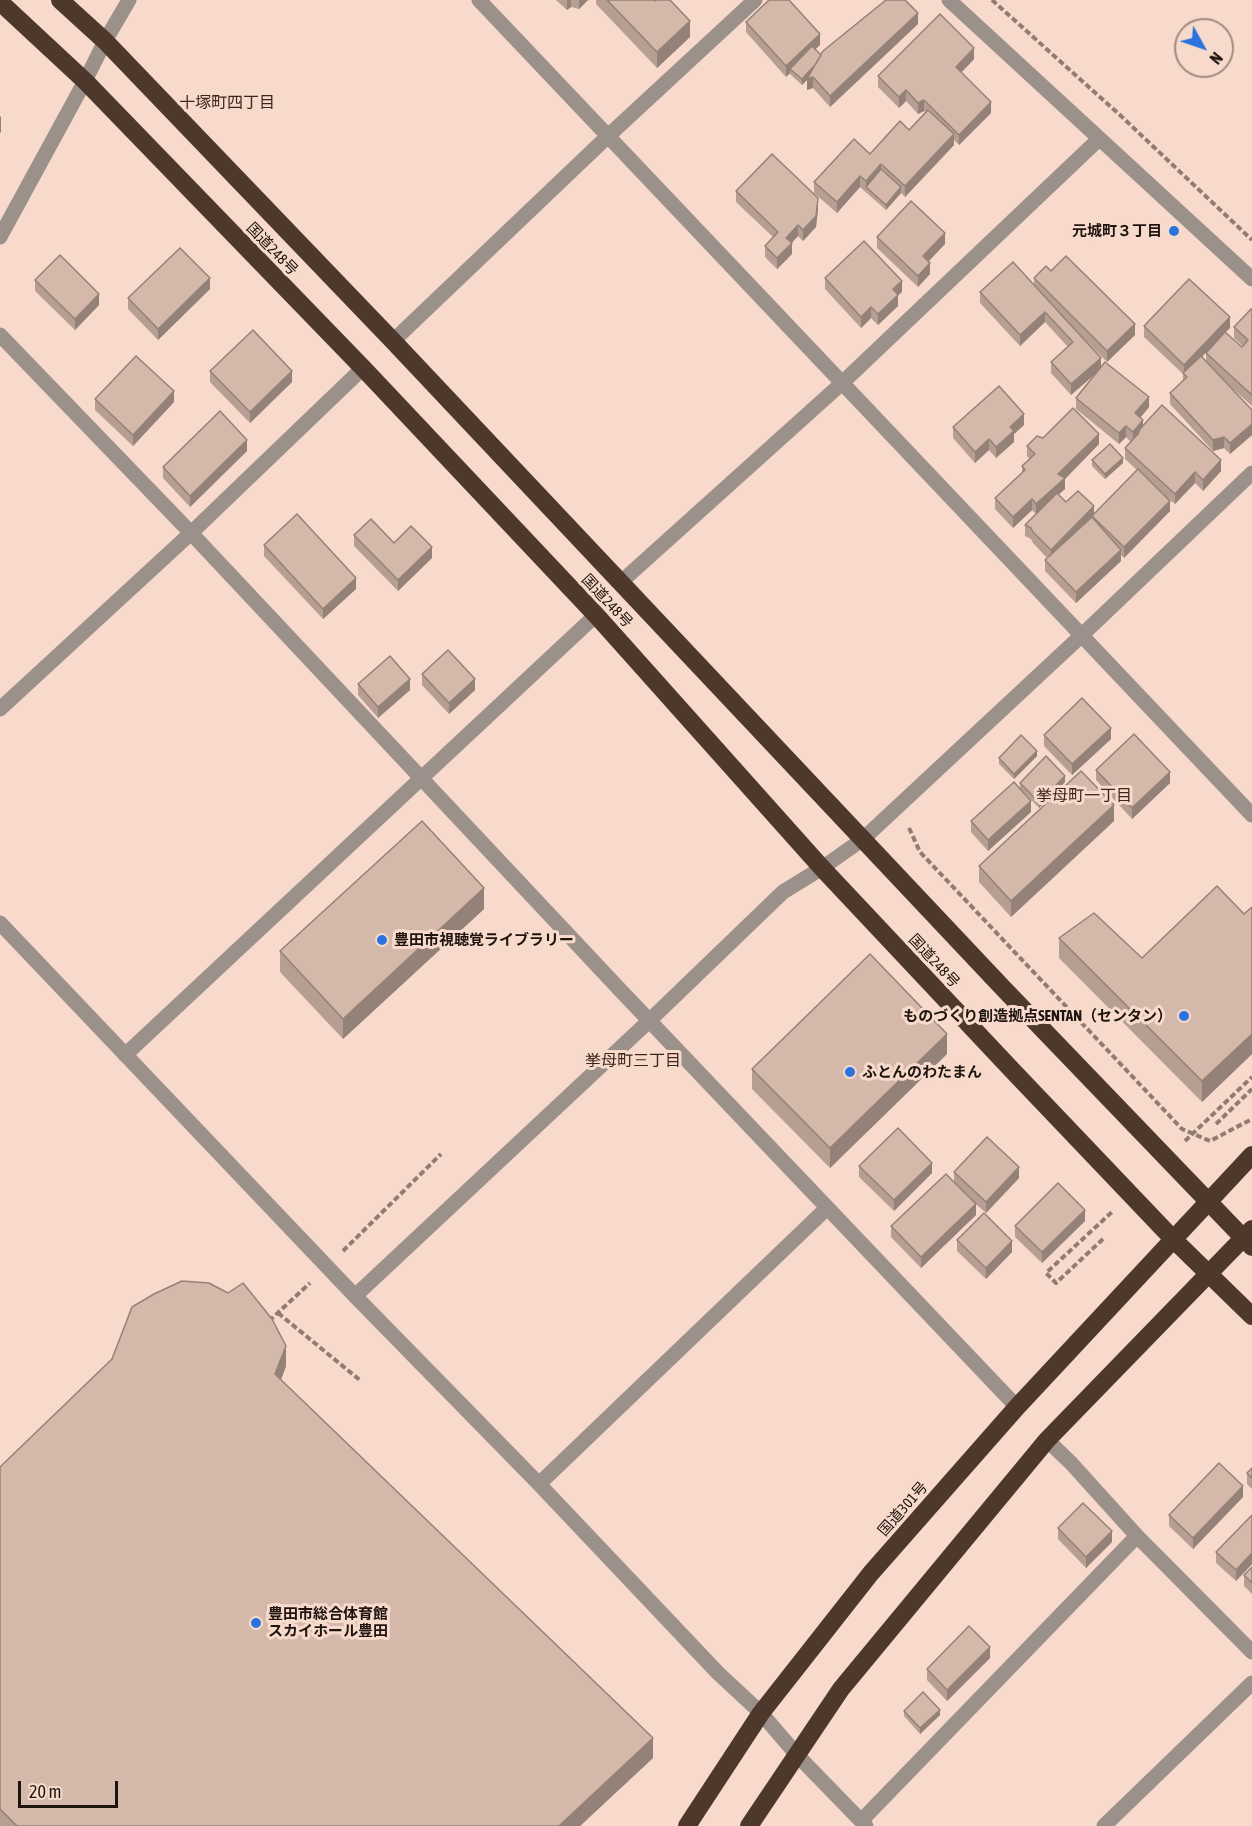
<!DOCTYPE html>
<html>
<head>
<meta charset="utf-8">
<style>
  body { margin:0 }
  #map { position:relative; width:1252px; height:1826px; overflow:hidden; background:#f7dacb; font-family:"Asap Condensed",sans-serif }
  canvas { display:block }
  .north { position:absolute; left:1174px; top:18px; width:60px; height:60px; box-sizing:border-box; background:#f7dacb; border:2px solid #a08b80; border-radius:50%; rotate:130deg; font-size:16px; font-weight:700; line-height:24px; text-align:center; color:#1e140f }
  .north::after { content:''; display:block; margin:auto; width:21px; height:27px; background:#2a73df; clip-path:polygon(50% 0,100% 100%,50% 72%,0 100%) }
  .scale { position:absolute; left:18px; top:1781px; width:100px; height:27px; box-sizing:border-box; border:3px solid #1e140f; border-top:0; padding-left:8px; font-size:18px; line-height:21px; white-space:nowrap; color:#1e140f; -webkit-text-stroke:4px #f7dacb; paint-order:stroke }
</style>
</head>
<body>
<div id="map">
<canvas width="1252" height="1826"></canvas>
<div class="north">N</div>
<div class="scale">20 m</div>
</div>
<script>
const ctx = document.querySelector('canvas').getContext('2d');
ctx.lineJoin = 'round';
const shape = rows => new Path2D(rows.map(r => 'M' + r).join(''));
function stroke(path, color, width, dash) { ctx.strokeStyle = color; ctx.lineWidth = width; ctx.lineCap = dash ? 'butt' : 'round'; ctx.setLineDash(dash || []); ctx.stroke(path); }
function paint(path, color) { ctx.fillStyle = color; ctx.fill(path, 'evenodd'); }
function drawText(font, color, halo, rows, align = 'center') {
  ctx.font = font + ' "Asap Condensed","Noto Sans JP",sans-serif'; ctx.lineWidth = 6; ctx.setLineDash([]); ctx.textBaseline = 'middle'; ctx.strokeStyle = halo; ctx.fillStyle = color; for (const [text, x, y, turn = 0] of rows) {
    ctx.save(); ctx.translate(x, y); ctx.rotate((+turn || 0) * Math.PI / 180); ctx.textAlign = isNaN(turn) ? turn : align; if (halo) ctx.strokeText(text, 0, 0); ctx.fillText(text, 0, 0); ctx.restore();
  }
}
const path = shape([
  [992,0,1121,116,1252,240],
  [909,828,920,852,1182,1129,1210,1141,1252,1119],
  [1216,1124,1252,1089],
  [1185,1141,1252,1077],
  [1103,1239,1056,1283,1046,1273,1113,1211],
  [343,1251,441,1154],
  [278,1313,361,1381],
  [269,1321,310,1283]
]);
const minor = shape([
  [479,0,1252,815],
  [949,0,1252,279],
  [0,237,85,81,105,41,129,0],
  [0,335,191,533,623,993,1017,1407],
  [393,341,607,137,755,0],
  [621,582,841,384,1099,139],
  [0,709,191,533,363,368],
  [0,923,355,1296,539,1484,718,1673,761,1713,797,1755,866,1826],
  [125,1055,596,615],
  [355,1296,649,1021,783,892,822,868,863,839,1082,635,1252,473],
  [1047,1440,1071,1463,1137,1536,1252,1652],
  [539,1484,827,1208],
  [861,1821,1137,1536],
  [1104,1826,1252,1683]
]);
const highway = shape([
  [60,0,105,41,393,341,1002,987,1252,1247],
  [0,2,85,81,363,368,596,615,822,868,1011,1069,1173,1239,1252,1316],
  [687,1826,761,1713,871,1573,1017,1407,1252,1155],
  [749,1826,841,1689,1047,1440,1252,1229]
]);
const wall = shape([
  [556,0,588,0,579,9,571,7,567,10],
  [596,0,654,0,690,37,657,68,596,4],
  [746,22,820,45,815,49,821,55,918,24,830,107,813,88,807,90,807,80,802,85,790,74,790,73,786,77,746,32],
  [974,59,961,73,991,113,959,145,954,140,954,145,905,197,901,193,886,210,860,187,837,213,814,193,814,182,870,154,909,130,925,112,924,111,918,114,906,101,899,108,878,87,878,76],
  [736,191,818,209,816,227,803,241,798,236,792,243,792,254,777,269,765,257,765,246,773,237,736,202],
  [877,237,945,244,928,262,930,274,918,287,877,248],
  [1051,271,1135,335,1107,362,1079,334,1101,367,1149,407,1141,417,1143,425,1221,471,1203,491,1195,483,1175,504,1166,497,1170,511,1124,558,1121,555,1121,561,1076,603,1045,571,1045,560,1047,558,1033,543,1031,539,1025,536,1025,525,1036,514,1032,510,1013,528,995,509,995,498,1022,473,1022,466,1030,459,1027,456,1027,446,1099,444,1065,479,1065,489,1058,494,1066,502,1094,514,1137,470,1125,459,1125,448,1131,442,1126,437,1119,444,1076,409,1076,398,1097,372,1071,395,1051,373,1051,362,1068,347,1045,322,1020,346,980,303,980,292,1034,285,1034,278],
  [825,278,902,292,898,295,898,306,878,325,871,318,861,328,825,289],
  [35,280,99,305,75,330,35,291],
  [210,289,158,340,128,309,128,298],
  [1252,310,1252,406,1223,380,1252,410,1252,435,1230,454,1224,448,1213,451,1170,404,1170,393,1183,381,1183,374,1144,337,1144,326,1230,328,1225,332,1242,347,1243,346,1234,338,1234,327],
  [1214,344,1206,353,1206,361,1202,357],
  [210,371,292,382,250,423,210,382],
  [95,399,174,402,133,446,95,410],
  [1024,425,1014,434,1014,442,996,458,989,450,975,463,953,438,953,427],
  [247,451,190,507,163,478,163,467],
  [1092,460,1123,463,1105,479,1092,466],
  [354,535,394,543,432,558,398,591,354,546],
  [264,545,356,589,323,619,264,556],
  [422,674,475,690,449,714,422,685],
  [358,684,410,690,378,718,358,695],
  [1044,735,1111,739,1072,775,1044,746],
  [1037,756,1014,779,999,764,999,758],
  [1096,770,1170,783,1132,819,1096,780],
  [1065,782,1039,808,1020,788,1020,783],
  [1031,812,988,851,971,832,971,821],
  [1114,821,1011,917,979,882,979,866],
  [1252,907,1252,1054,1202,1102,1059,958,1059,938,1142,958,1244,914],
  [484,909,343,1039,280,972,280,951],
  [947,1054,830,1168,752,1089,752,1069],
  [859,1166,932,1173,894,1211,859,1177],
  [954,1172,1019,1178,986,1213,968,1197,976,1215,921,1268,891,1237,891,1226,954,1181],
  [1085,1221,1042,1263,1015,1237,1015,1226],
  [957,1240,1012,1252,986,1279,957,1251],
  [286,1366,281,1380,653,1758,580,1826,0,1826,0,1467],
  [1252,1468,1252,1489,1247,1484,1247,1473],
  [1243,1497,1193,1549,1169,1526,1169,1515],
  [1252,1515,1252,1564,1236,1581,1216,1563,1216,1552],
  [1058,1528,1112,1542,1086,1568,1058,1539],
  [1252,1567,1252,1594,1244,1586,1244,1575],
  [990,1658,947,1701,927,1680,927,1669],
  [904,1711,940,1715,920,1734,904,1716]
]);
const shadedWall = shape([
  [567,0,571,0,571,7,567,10],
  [579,0,588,0,579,9],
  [918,13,918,24,830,107,830,96],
  [690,21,690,37,657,68,657,52],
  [820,34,820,45,792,71,790,69,790,73,786,77,786,66],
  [974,48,974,59,956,78,956,67],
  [823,57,813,77,813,88,807,90,807,80,802,85,802,79],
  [906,90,906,101,899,108,899,97],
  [924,100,924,111,918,114,918,103],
  [991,102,991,113,959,145,959,135],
  [1,116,1,132,0,133,0,117],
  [954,134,954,145,905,197,905,186],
  [881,164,881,175,866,187,866,181],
  [860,176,860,187,837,213,837,202],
  [901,187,901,193,886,210,886,205],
  [818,198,818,209,816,227,803,241,803,230],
  [798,225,798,236,786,248,786,238],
  [945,233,945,244,923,267,923,256],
  [792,243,792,254,777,269,777,258],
  [930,263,930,274,918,287,918,276],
  [210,278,210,289,158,340,158,329],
  [902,281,902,292,893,300,893,289],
  [99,294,99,305,75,330,75,319],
  [898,295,898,306,878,325,878,314],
  [871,307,871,318,861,328,861,317],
  [1045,312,1045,322,1020,346,1020,335],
  [1230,317,1230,328,1184,375,1184,365],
  [1135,324,1135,335,1107,362,1107,351],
  [1101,358,1101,369,1071,395,1071,384],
  [292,371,292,382,250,423,250,412],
  [174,391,174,402,133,446,133,435],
  [1149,397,1149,407,1135,424,1135,413],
  [1024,414,1024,425,1014,434,1014,442,996,458,996,447,1010,427],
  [1143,420,1143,430,1133,443,1133,432],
  [1252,424,1252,435,1230,454,1230,443],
  [1126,426,1126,437,1119,444,1119,433],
  [1099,434,1099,444,1065,479,1065,489,1036,515,1036,504,1058,474],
  [1224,437,1224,448,1213,451,1213,440],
  [989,439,989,450,975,463,975,452],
  [247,440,247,451,190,507,190,496],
  [1123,458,1123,463,1105,479,1105,474],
  [1221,460,1221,471,1203,491,1203,480],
  [1195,472,1195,483,1175,504,1175,494],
  [1032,499,1032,510,1013,528,1013,517],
  [1170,501,1170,511,1124,558,1124,547],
  [1094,506,1094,517,1092,516,1092,519,1051,561,1051,550],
  [432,547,432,558,398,591,398,580],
  [1121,550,1121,561,1076,603,1076,592],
  [356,578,356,589,323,619,323,609],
  [410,679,410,690,378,718,378,707],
  [475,679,475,690,449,714,449,703],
  [1111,728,1111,739,1072,775,1072,764],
  [1037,751,1037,756,1014,779,1014,774],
  [1170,772,1170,783,1132,819,1132,808],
  [1065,776,1065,782,1039,808,1039,802],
  [1031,801,1031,812,988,851,988,840],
  [1114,805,1114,821,1011,917,1011,901],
  [484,888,484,909,343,1039,343,1019],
  [947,1034,947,1054,830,1168,830,1148],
  [1252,1034,1252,1054,1202,1102,1202,1081],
  [932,1163,932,1173,894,1211,894,1200],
  [1019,1167,1019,1178,986,1213,986,1202],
  [976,1204,976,1215,921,1268,921,1257],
  [1085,1210,1085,1221,1042,1263,1042,1252],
  [1012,1241,1012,1252,986,1279,986,1268],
  [286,1346,286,1366,275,1395,275,1374],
  [1243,1486,1243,1497,1193,1549,1193,1538],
  [1112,1531,1112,1542,1086,1568,1086,1557],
  [1252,1553,1252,1564,1236,1581,1236,1570],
  [990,1647,990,1658,947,1701,947,1690],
  [940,1710,940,1715,920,1734,920,1728],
  [653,1738,653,1758,580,1826,559,1826]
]);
const building = shape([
  [607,0,654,0,655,1,656,0,670,0,690,21,657,52,607,0],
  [769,0,789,0,820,34,786,66,746,22,769,0],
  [886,0,905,0,918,13,830,96,813,77,807,79,823,51,886,0],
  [940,14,974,48,956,67,991,102,959,135,924,100,918,103,906,90,899,97,878,76,940,14],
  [812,46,821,55,815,65,802,79,790,69,812,46],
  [928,110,954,134,905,186,881,164,866,181,860,176,837,202,814,182,854,139,870,154,900,121,909,130,928,110],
  [772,154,818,198,816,216,803,230,798,225,786,238,792,243,777,258,765,246,778,232,736,191,772,154],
  [881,169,901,187,886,205,866,187,881,169],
  [911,201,945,233,923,256,930,263,918,276,877,237,911,201],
  [864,241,902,281,893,289,898,295,878,314,871,307,861,317,825,278,864,241],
  [180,248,210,278,158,329,128,298,180,248],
  [60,255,99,294,75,319,35,280,60,255],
  [1066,256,1135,324,1107,351,1034,278,1046,266,1051,271,1066,256],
  [1013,262,1101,358,1071,384,1051,362,1073,342,1045,312,1020,335,980,292,1013,262],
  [1189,279,1230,317,1184,365,1144,326,1189,279],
  [1251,309,1252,310,1252,395,1206,353,1225,332,1242,347,1248,340,1234,327,1251,309],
  [253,330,292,371,250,412,210,371,253,330],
  [136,356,174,391,133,435,95,399,136,356],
  [1201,356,1252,410,1252,424,1230,443,1224,437,1213,440,1170,393,1187,377,1183,373,1201,356],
  [1105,362,1149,397,1135,413,1143,420,1133,432,1126,426,1119,433,1076,398,1105,362],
  [999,386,1024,414,1010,427,1014,431,996,447,989,439,975,452,953,427,999,386],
  [1162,405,1221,460,1203,480,1195,472,1175,494,1125,448,1138,434,1140,429,1162,405],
  [1073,408,1099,434,1058,474,1065,478,1036,504,1032,499,1013,517,995,498,1025,470,1022,466,1035,454,1027,446,1037,436,1043,438,1073,408],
  [220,411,247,440,190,496,163,467,220,411],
  [1110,444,1123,458,1105,474,1092,460,1110,444],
  [1138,469,1170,501,1124,547,1092,516,1138,469],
  [1078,491,1094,506,1051,550,1033,532,1031,528,1025,525,1057,493,1066,502,1078,491],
  [297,514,356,578,323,609,264,545,297,514],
  [1092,517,1121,550,1076,592,1045,560,1092,517],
  [371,519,394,543,411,526,432,547,398,580,354,535,371,519],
  [448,650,475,679,449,703,422,674,448,650],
  [390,656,410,679,378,707,358,684,390,656],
  [1082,698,1111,728,1072,764,1044,735,1082,698],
  [1134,734,1170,772,1132,808,1096,770,1134,734],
  [1021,735,1037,751,1014,774,999,758,1021,735],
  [1046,756,1065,776,1039,802,1020,783,1046,756],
  [1081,771,1114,805,1011,901,979,866,1081,771],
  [1014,782,1031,801,988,840,971,821,1014,782],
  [422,821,484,888,343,1019,280,951,422,821],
  [1217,886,1244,914,1252,907,1252,1034,1202,1081,1059,938,1094,913,1142,958,1217,886],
  [870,954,947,1034,830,1148,752,1069,870,954],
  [898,1128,932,1163,894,1200,859,1166,898,1128],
  [987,1137,1019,1167,986,1202,954,1172,987,1137],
  [946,1174,976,1204,921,1257,891,1226,946,1174],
  [1058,1183,1085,1210,1042,1252,1015,1226,1058,1183],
  [984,1213,1012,1241,986,1268,957,1240,984,1213],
  [182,1281,209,1283,228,1293,243,1283,272,1319,286,1346,275,1374,653,1738,559,1826,17,1826,0,1809,0,1467,112,1359,132,1307,154,1294,182,1281],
  [1219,1463,1243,1486,1193,1538,1169,1515,1219,1463],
  [1252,1468,1252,1478,1247,1473,1252,1468],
  [1083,1503,1112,1531,1086,1557,1058,1528,1083,1503],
  [1252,1515,1252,1553,1236,1570,1216,1552,1252,1515],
  [1252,1567,1252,1583,1244,1575,1252,1567],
  [969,1626,990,1647,947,1690,927,1669,969,1626],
  [923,1692,940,1710,920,1728,904,1711,923,1692]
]);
const markers = [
  [1174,231,6,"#2a73df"],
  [382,940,6,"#2a73df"],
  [1184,1016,6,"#2a73df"],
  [850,1072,6,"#2a73df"],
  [256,1623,6,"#2a73df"]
];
const poiNames = [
  ["元城町３丁目",1162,231,"right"],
  ["豊田市視聴覚ライブラリー",394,940],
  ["ものづくり創造拠点SENTAN（センタン）",1172,1016,"right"],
  ["ふとんのわたまん",862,1072],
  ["豊田市総合体育館",268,1614],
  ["スカイホール豊田",268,1631]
];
const streetNames = [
  ["国道248号",272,249,46],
  ["国道248号",607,601,47],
  ["国道248号",934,961,47],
  ["国道301号",903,1509,-49]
];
const neighbourhoodNames = [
  ["十塚町四丁目",227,103],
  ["挙母町一丁目",1084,796],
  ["挙母町三丁目",633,1061]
];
stroke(path, '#907c72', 4, [6, 3]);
stroke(minor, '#9c908a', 15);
stroke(highway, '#4e382c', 18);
paint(wall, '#b69e92');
paint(shadedWall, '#948177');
paint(building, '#d4b8aa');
stroke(building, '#948177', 1.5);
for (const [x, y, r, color] of markers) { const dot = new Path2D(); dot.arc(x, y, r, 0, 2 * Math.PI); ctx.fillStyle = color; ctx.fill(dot); stroke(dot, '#f7dacb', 2); }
drawText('bold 15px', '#1e140f', '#f7dacb', poiNames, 'left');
drawText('15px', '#1e140f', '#f7dacb', streetNames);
drawText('16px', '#3b261b', '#f7dacb', neighbourhoodNames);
</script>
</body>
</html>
